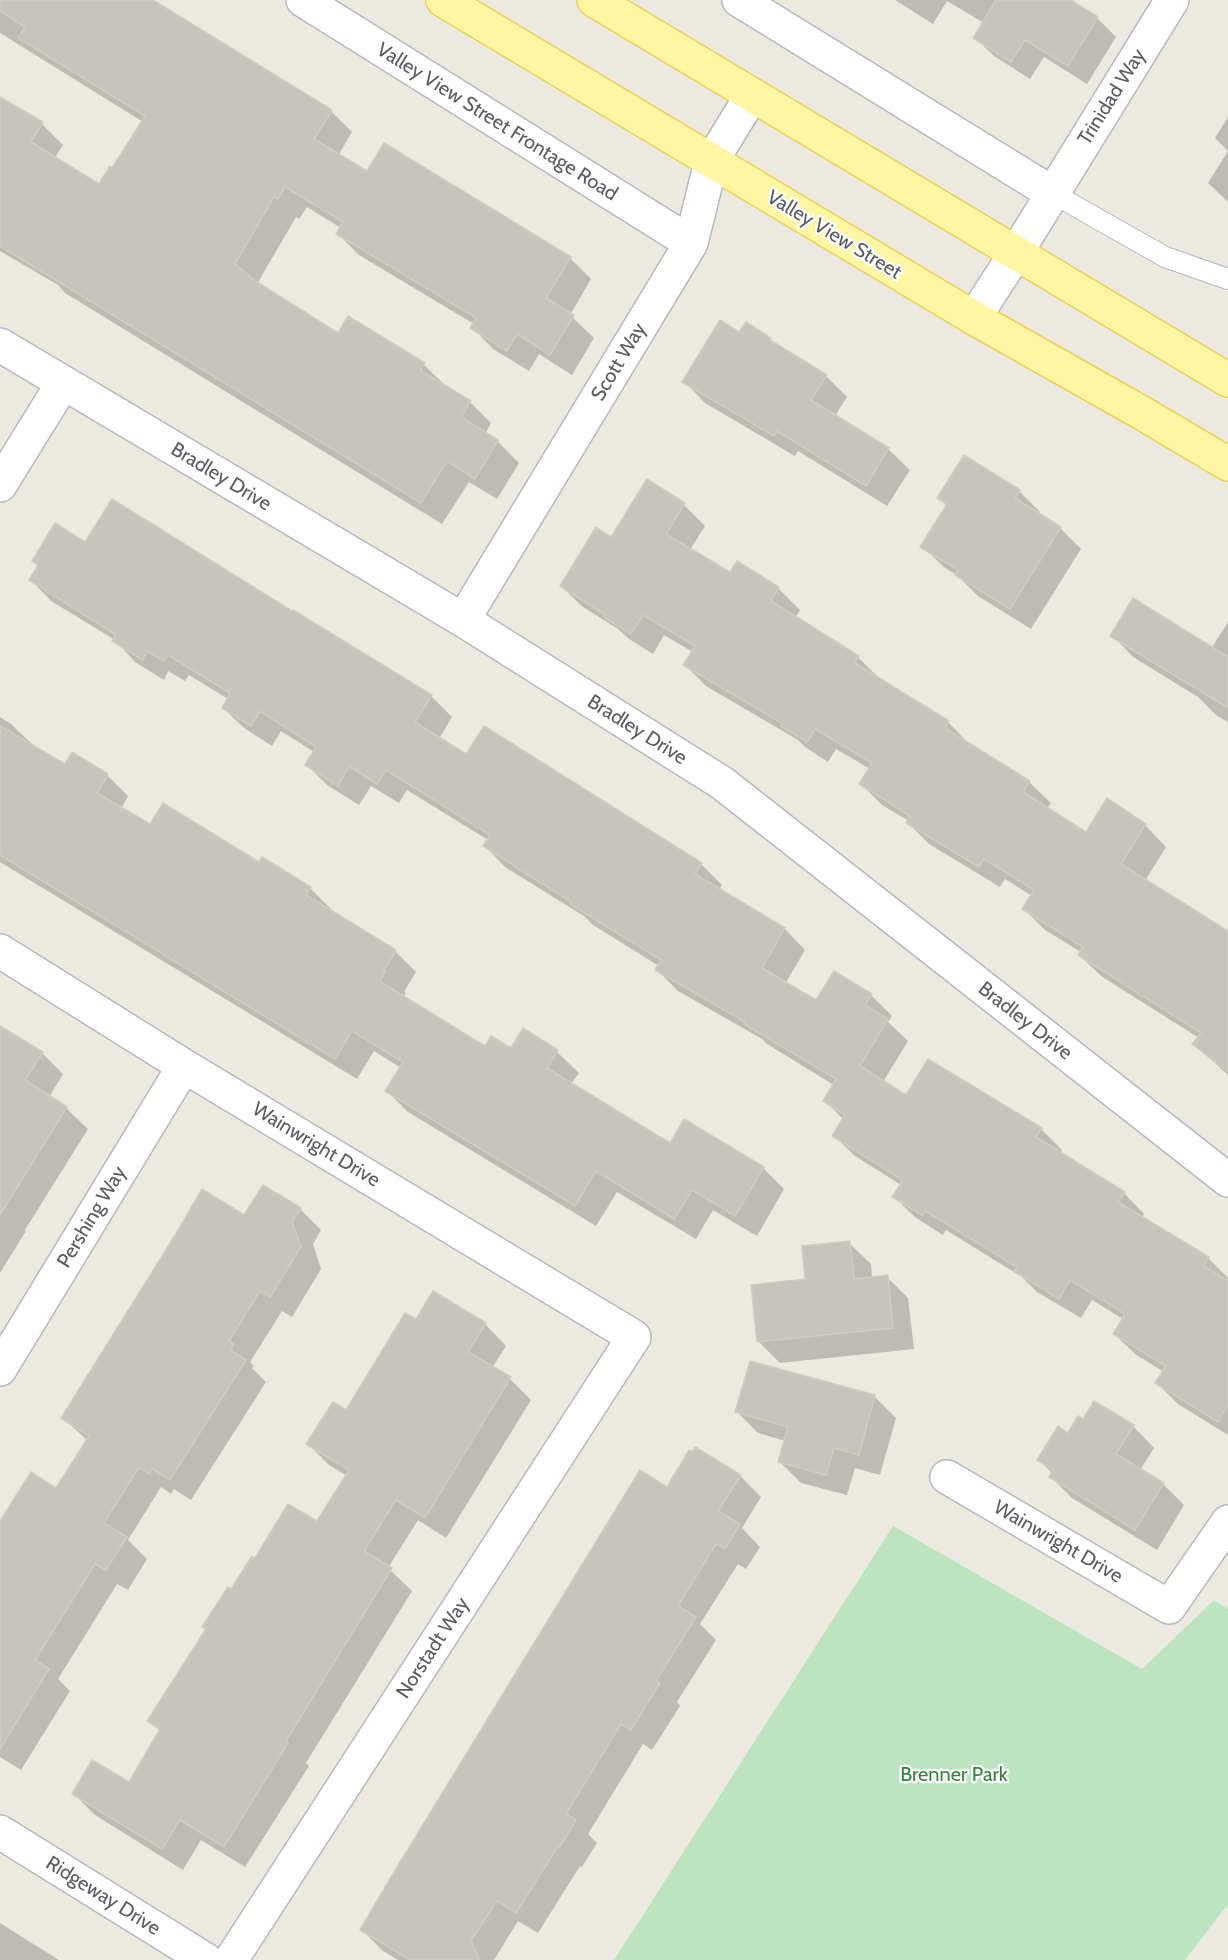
<!DOCTYPE html>
<html>
<head>
<meta charset="utf-8">
<style>
  body { margin:0 }
  canvas { display:block; background:#eceae0 }
</style>
</head>
<body>
<canvas width="1228" height="1960"></canvas>
<script>
const ctx = document.querySelector('canvas').getContext('2d');
ctx.lineJoin = 'round';
function paint(path, color) { ctx.fillStyle = color; ctx.fill(path, 'evenodd'); }
const shape = rows => new Path2D(rows.map(r => 'M' + r).join(''));
function stroke(path, color, width, dash) { ctx.strokeStyle = color; ctx.lineWidth = width; ctx.lineCap = dash ? 'butt' : 'round'; ctx.setLineDash(dash || []); ctx.stroke(path); }
function drawText(font, color, halo, rows, align = 'center') {
  ctx.font = font + ' Cabin,sans-serif'; ctx.lineWidth = 4.5; ctx.setLineDash([]); ctx.textBaseline = 'middle'; ctx.strokeStyle = halo; ctx.fillStyle = color; for (const [text, x, y, turn = 0] of rows) {
    ctx.save(); ctx.translate(x, y); ctx.rotate((+turn || 0) * Math.PI / 180); ctx.textAlign = isNaN(turn) ? turn : align; if (halo) ctx.strokeText(text, 0, 0); ctx.fillText(text, 0, 0); ctx.restore();
  }
}
const green = shape([
  [893,1526,1142,1669,1214,1600,1228,1609,1228,1904,1185,1960,614,1960]
]);
const shadow = shape([
  [0,0,150,0,331,111,352,132,338,156,367,173,570,258,591,279,570,315,594,338,572,375,539,354,529,371,493,349,472,327,474,324,359,255,338,234,341,228,307,207,299,219,296,217,257,284,339,335,349,319,424,365,446,386,470,402,491,423,485,434,497,441,519,463,497,499,469,482,442,524,65,293,58,285,0,251,0,99,42,124,63,145,54,159,99,186,113,170,143,122,0,33],
  [895,0,1068,0,1097,18,1116,37,1087,84,1044,57,1030,79,994,56,975,38,984,23,947,1,933,24],
  [1228,117,1228,202,1208,183,1228,151,1215,138],
  [740,334,770,339,776,346,826,376,847,397,835,416,888,449,910,470,887,506,798,451,795,456,705,403,684,381],
  [1019,491,1040,512,1038,515,1060,528,1081,549,1031,629,978,596,959,577,944,567,922,546,947,507,939,498],
  [684,505,705,526,690,550,730,574,737,563,778,588,800,610,795,618,858,657,880,679,948,722,969,744,968,745,1029,782,1051,803,1047,809,1087,834,1145,825,1166,847,1145,881,1228,942,1228,1075,1194,1044,1199,1038,1101,976,1079,955,1081,952,1045,930,1024,909,1032,896,1005,879,1000,887,929,844,908,823,909,821,882,805,861,784,870,769,836,749,828,762,805,747,798,740,706,686,685,665,693,652,664,635,653,654,629,639,618,629,583,607,561,586,611,539],
  [85,544,292,613,431,696,452,717,439,739,467,756,701,864,722,885,719,890,785,929,805,950,785,984,816,1002,871,995,892,1016,888,1022,908,1041,883,1082,906,1097,1041,1129,1062,1150,1060,1154,1124,1193,1144,1214,1142,1218,1208,1258,1228,1278,1228,1435,1178,1404,1157,1383,1164,1372,1135,1354,1114,1334,1123,1319,1092,1300,1081,1318,1037,1292,1022,1277,946,1230,943,1235,915,1217,894,1197,901,1185,855,1156,834,1136,844,1120,825,1101,834,1085,767,1044,762,1039,678,991,657,970,659,966,593,925,584,916,505,867,485,846,488,840,407,790,399,803,371,786,359,805,327,785,307,765,314,752,281,731,272,746,244,728,223,708,228,699,189,675,185,681,168,671,164,680,135,662,115,640,51,601,31,580],
  [1228,622,1228,722,1217,716,1198,697,1133,657,1112,635,1211,649],
  [0,717,11,724,33,745,32,746,65,766,107,775,128,796,121,809,150,826,259,864,310,888,331,909,330,911,395,951,416,972,404,992,406,993,403,998,486,1048,511,1050,523,1030,557,1052,579,1073,571,1084,671,1145,763,1168,784,1189,757,1236,713,1210,696,1239,617,1192,596,1226,408,1112,387,1091,401,1068,374,1051,357,1079,0,862],
  [0,1042,42,1053,63,1074,49,1097,66,1108,88,1129,25,1230,26,1231,0,1273],
  [300,1209,321,1230,313,1244,321,1269,292,1317,282,1311,250,1362,254,1366,252,1368,266,1382,191,1500,174,1489,171,1494,161,1487,128,1540,147,1559,128,1590,117,1584,58,1679,70,1691,21,1770,0,1757,0,1525,57,1490,88,1441,63,1418,245,1217],
  [849,1243,871,1264,872,1278,887,1277,908,1298,914,1349,780,1363,758,1341],
  [433,1293,485,1324,506,1346,492,1368,510,1379,531,1400,446,1538,418,1520,388,1568,412,1591,306,1763,309,1766,245,1867,201,1840,183,1870,95,1815,74,1794,129,1784,161,1732,149,1721,231,1591,256,1560,317,1524,347,1476,329,1465,308,1444,347,1412,416,1321],
  [874,1396,896,1418,880,1475,855,1468,847,1495,801,1483,780,1462,785,1441,758,1433,737,1412],
  [1084,1421,1133,1426,1154,1448,1140,1470,1163,1484,1184,1505,1157,1550,1072,1498,1051,1477,1053,1474,1039,1460],
  [740,1476,761,1497,742,1528,760,1547,746,1569,738,1564,700,1624,716,1640,677,1702,680,1706,652,1750,643,1744,588,1834,597,1843,582,1867,580,1866,538,1933,518,1921,494,1960,398,1960,383,1951,362,1930,668,1489],
  [0,1923,59,1960,0,1960]
]);
const building = shape([
  [0,0,153,0,332,110,314,139,367,171,384,143,571,257,546,298,574,315,550,355,517,334,507,351,470,328,476,318,336,234,343,222,285,187,278,199,274,197,235,264,257,282,338,333,348,316,425,363,421,371,471,401,461,417,498,440,475,479,447,461,421,503,0,246,0,97,43,122,31,142,99,184,110,166,112,168,145,116,18,38,25,27,0,11,0,0],
  [996,0,1071,0,1098,17,1068,66,1025,40,1011,62,973,38,996,0],
  [720,320,739,332,746,322,771,338,770,340,827,375,811,400,889,448,866,486,777,431,774,436,682,382,720,320],
  [964,455,1020,490,1015,498,1061,527,1010,609,955,575,958,570,920,547,947,504,937,498,964,455],
  [647,479,685,503,666,534,730,572,737,561,779,587,771,601,859,656,855,663,949,721,945,728,1030,781,1023,792,1086,832,1107,798,1146,824,1121,864,1228,931,1228,1072,1192,1044,1201,1033,1078,955,1083,947,1022,909,1034,890,984,859,979,867,906,823,910,816,859,784,872,763,815,729,807,742,781,726,783,724,683,665,695,646,643,615,631,634,605,618,607,616,560,586,596,527,611,537,647,479],
  [112,499,292,611,293,610,432,695,415,722,466,754,484,726,702,863,695,874,785,928,762,968,816,1000,834,971,872,994,865,1005,888,1019,860,1066,906,1095,928,1059,1042,1128,1036,1137,1125,1192,1118,1202,1209,1257,1204,1266,1228,1281,1228,1404,1218,1422,1155,1383,1166,1366,1113,1334,1125,1314,1070,1280,1059,1299,1014,1271,1017,1267,925,1211,922,1215,892,1197,903,1180,832,1136,845,1115,823,1101,836,1079,744,1024,745,1022,655,970,661,960,570,904,571,902,483,846,490,835,386,770,377,784,349,766,338,786,305,765,316,747,260,711,251,726,222,708,230,693,168,655,164,661,147,651,143,660,112,641,116,635,29,580,38,565,32,561,55,523,85,542,112,499],
  [1133,598,1228,657,1228,708,1110,636,1133,598],
  [0,726,65,764,72,752,108,774,97,793,150,824,163,803,259,862,262,857,311,887,306,895,396,950,384,970,386,971,379,981,485,1046,491,1036,511,1048,523,1028,558,1050,547,1068,670,1143,684,1119,764,1167,735,1216,692,1190,674,1219,596,1171,575,1206,385,1091,403,1062,352,1031,335,1059,0,855,0,726],
  [0,1026,43,1052,25,1080,67,1107,0,1215,0,1026],
  [263,1185,301,1208,292,1222,301,1247,270,1297,260,1291,229,1341,234,1344,230,1350,246,1360,170,1480,152,1469,149,1474,139,1467,104,1523,127,1537,106,1570,95,1564,35,1660,49,1669,0,1749,0,1521,31,1472,56,1488,89,1436,61,1418,174,1237,202,1189,244,1215,263,1185],
  [850,1241,854,1279,888,1275,893,1328,757,1342,751,1285,805,1279,802,1246,850,1241],
  [433,1291,486,1323,468,1352,511,1377,425,1518,396,1500,364,1551,392,1568,286,1741,288,1743,224,1847,180,1820,162,1849,72,1794,92,1760,129,1782,160,1729,147,1721,206,1629,202,1627,228,1587,231,1589,252,1556,255,1558,288,1504,317,1521,349,1470,306,1444,333,1402,346,1410,405,1313,416,1319,433,1291],
  [750,1361,875,1395,859,1455,834,1448,826,1475,778,1462,788,1427,735,1412,750,1361],
  [1094,1401,1134,1425,1116,1454,1164,1483,1135,1530,1049,1477,1053,1470,1037,1460,1058,1426,1068,1433,1078,1416,1083,1419,1094,1401],
  [695,1447,741,1475,718,1511,740,1524,725,1549,716,1544,678,1606,696,1617,656,1681,660,1683,631,1730,621,1724,566,1814,576,1820,560,1847,558,1846,516,1913,497,1901,471,1941,480,1960,410,1960,360,1930,394,1872,640,1470,667,1487,689,1450,692,1452,695,1447]
]);
const lane = shape([
  [1052,193,1165,257,1228,279]
]);
const street = shape([
  [303,0,691,243],
  [739,0,1052,193],
  [974,318,1016,253,1172,0],
  [0,345,463,620,722,783,1228,1180],
  [0,485,63,383],
  [463,620,691,243,711,162,752,95],
  [0,951,184,1066,634,1337,231,1960],
  [0,1369,184,1066],
  [947,1477,1169,1607,1228,1522],
  [0,1832,206,1960]
]);
const primary = shape([
  [443,0,974,318,1142,413,1228,464],
  [594,0,1228,380]
]);
const streetNames = [
  ["Trinidad Way",1112,97,-58],
  ["Valley View Street Frontage Road",497,122,32],
  ["Valley View Street",834,235,31],
  ["Scott Way",619,362,-59],
  ["Bradley Drive",221,477,31],
  ["Bradley Drive",637,730,32],
  ["Bradley Drive",1025,1021,38],
  ["Wainwright Drive",316,1145,31],
  ["Pershing Way",92,1217,-59],
  ["Wainwright Drive",1058,1542,30],
  ["Norstadt Way",433,1648,-57],
  ["Ridgeway Drive",103,1896,32]
];
const parkNames = [
  ["Brenner Park",954,1775]
];
paint(green, '#bce4bf');
paint(shadow, '#0003');
paint(building, '#c6c4bd');
stroke(building, '#d0ccbf', 1.5);
stroke(lane, '#b6b8bd', 22);
stroke(street, '#b6b8bd', 36);
stroke(primary, '#efd056', 36);
stroke(lane, '#fff', 20);
stroke(street, '#fff', 33);
stroke(primary, '#fef6a3', 33);
drawText('20px', '#595c61', '#fff', streetNames);
drawText('20px', '#35833f', '#fff', parkNames);
</script>
</body>
</html>
